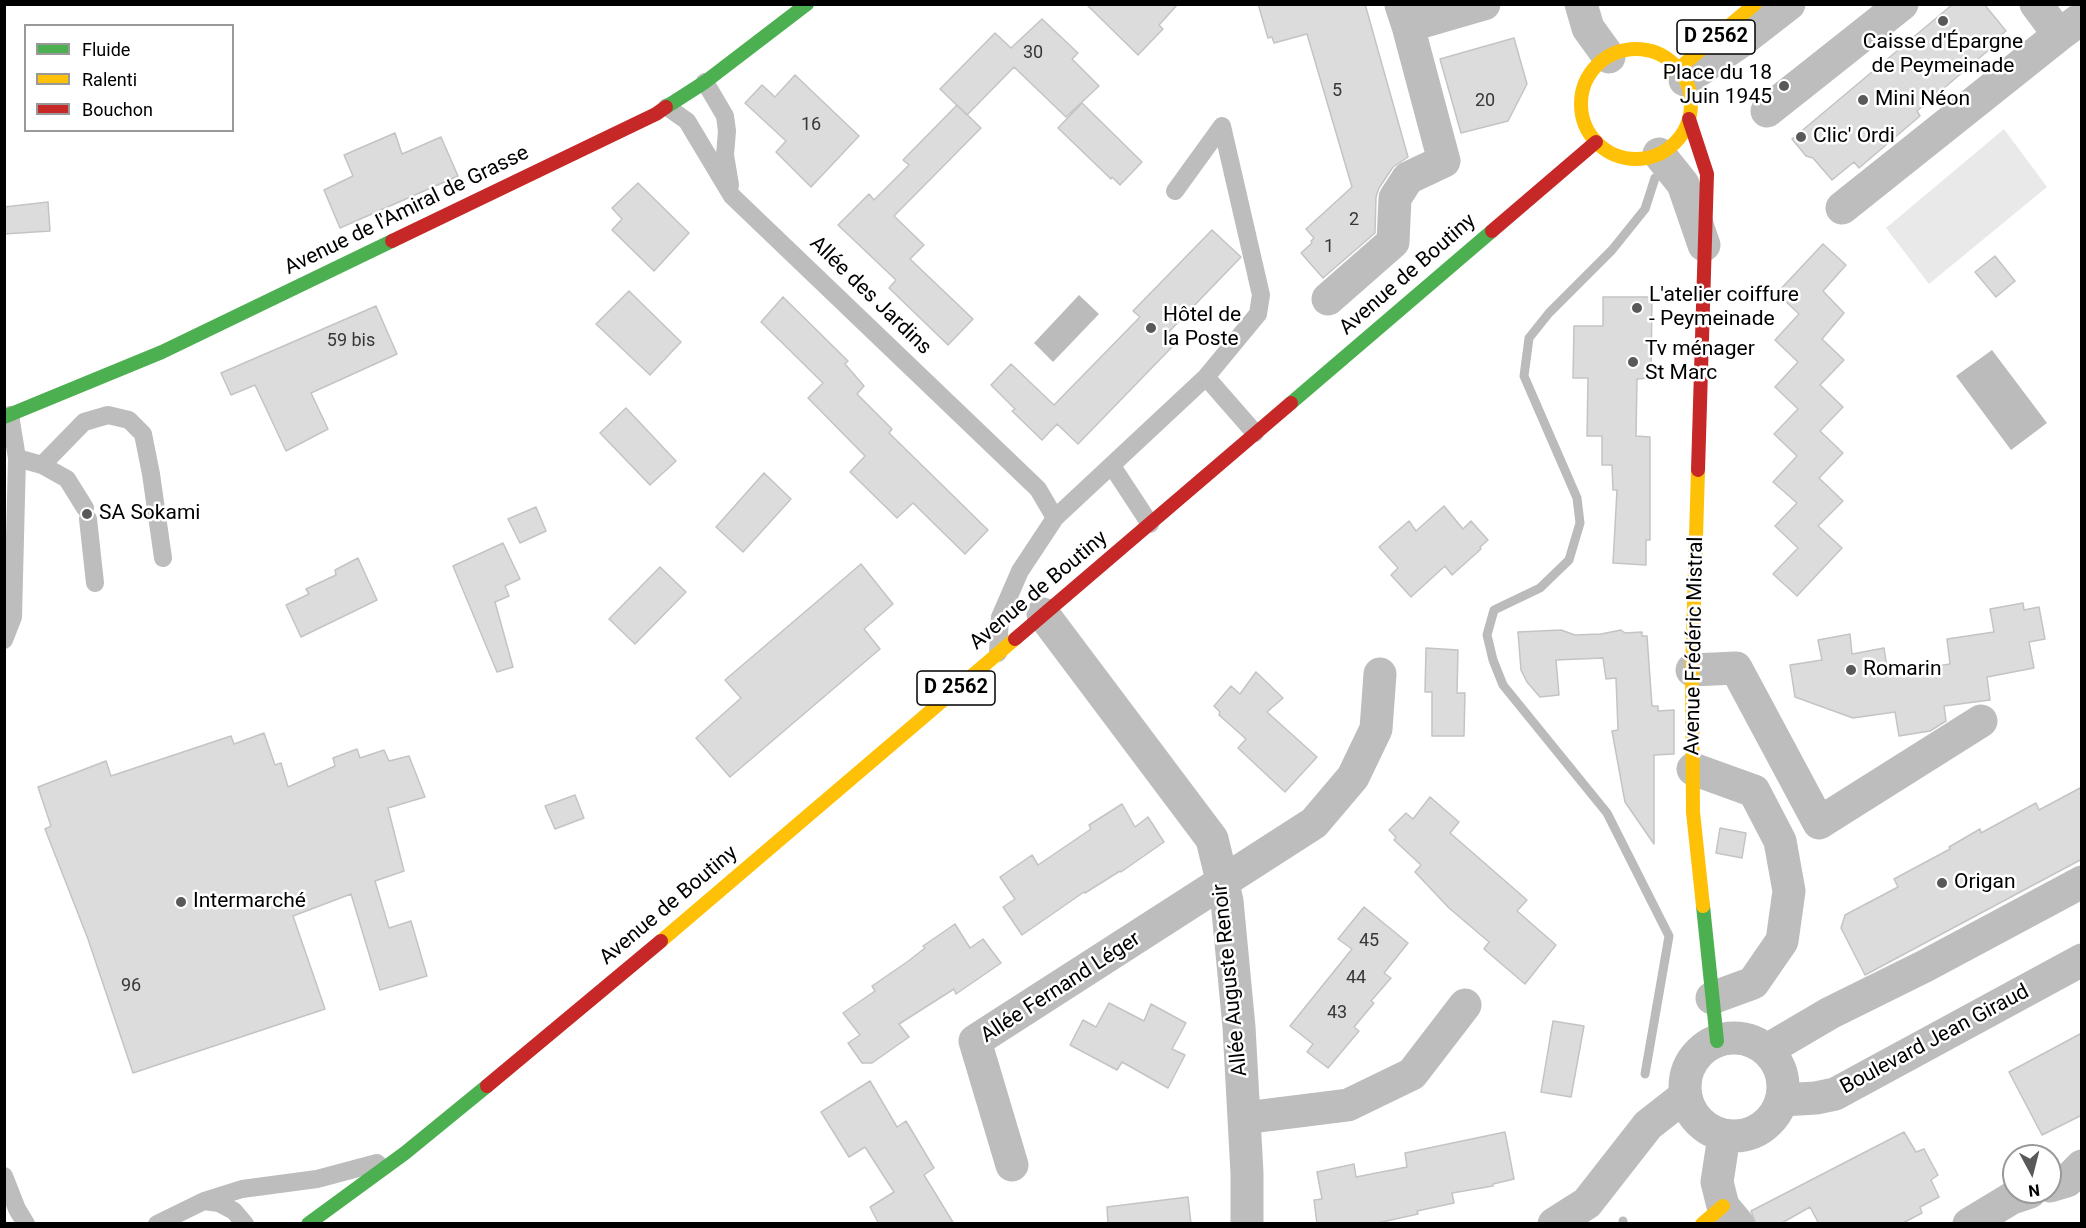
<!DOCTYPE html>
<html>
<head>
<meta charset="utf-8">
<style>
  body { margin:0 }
  #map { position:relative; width:2086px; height:1228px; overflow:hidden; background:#fff; font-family:Roboto,sans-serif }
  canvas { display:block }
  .frame { position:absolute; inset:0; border:6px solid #000; pointer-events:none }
  .legend { position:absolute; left:24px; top:24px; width:210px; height:108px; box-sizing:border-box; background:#fff; border:2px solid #999; margin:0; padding:8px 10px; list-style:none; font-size:18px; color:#000 }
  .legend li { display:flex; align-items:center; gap:12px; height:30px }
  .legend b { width:30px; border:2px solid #999 }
  .north { position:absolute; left:2002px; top:1144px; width:60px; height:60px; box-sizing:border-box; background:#fff; border:2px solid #999; border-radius:50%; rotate:173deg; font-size:16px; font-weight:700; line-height:24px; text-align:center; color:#000 }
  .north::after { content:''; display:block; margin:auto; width:21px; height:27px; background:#595959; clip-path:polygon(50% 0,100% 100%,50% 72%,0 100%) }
</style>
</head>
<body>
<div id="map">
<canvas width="2086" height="1228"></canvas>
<div class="frame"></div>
<ul class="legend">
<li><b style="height:8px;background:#4caf50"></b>Fluide</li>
<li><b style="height:8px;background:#ffc107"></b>Ralenti</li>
<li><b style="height:8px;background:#c62828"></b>Bouchon</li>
</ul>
<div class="north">N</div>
</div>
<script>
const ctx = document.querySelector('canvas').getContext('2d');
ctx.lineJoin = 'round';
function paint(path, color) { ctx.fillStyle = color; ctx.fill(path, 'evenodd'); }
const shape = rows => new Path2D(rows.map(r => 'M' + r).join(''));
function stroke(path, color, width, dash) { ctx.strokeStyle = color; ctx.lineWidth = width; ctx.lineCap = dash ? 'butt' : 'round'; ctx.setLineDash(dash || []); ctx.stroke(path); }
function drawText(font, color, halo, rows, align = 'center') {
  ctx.font = font + ' Roboto,sans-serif'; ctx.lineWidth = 5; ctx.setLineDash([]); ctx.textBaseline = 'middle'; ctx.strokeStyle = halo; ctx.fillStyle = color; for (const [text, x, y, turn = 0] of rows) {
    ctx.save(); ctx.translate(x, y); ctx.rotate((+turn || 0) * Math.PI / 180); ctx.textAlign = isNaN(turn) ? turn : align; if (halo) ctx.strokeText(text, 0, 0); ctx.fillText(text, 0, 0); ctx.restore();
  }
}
const green = shape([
  [2004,129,2047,187,1929,284,1886,228]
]);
const water = shape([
  [1079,295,1099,314,1053,362,1034,343],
  [1992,350,2047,423,2011,450,1956,376]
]);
const stream = shape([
  [1645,1074,1669,936,1607,813,1503,685,1493,660,1487,635,1494,610,1540,588,1569,560,1580,523,1577,498,1524,376,1529,338,1549,313,1612,250,1645,209,1655,178],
  [1623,1221,1623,1224]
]);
const building = shape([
  [1086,4,1178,4,1159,25,1163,29,1138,55,1086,4],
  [1258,4,1365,4,1408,157,1393,167,1379,188,1376,197,1375,233,1323,278,1301,253,1312,243,1311,241,1314,238,1306,229,1352,187,1307,34,1274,43,1272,37,1268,38,1258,4],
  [1953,4,1984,4,2006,31,1995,40,1997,43,1917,111,1920,116,1859,168,1854,162,1832,180,1813,158,1806,156,1792,139,1953,4],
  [1042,19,1078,53,1072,59,1099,86,1066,117,1014,67,967,115,940,89,995,33,1011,48,1042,19],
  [1514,38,1527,84,1508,121,1461,133,1440,59,1514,38],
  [795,75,859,136,811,187,776,152,786,141,745,103,762,85,775,97,795,75],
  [1082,103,1142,162,1120,185,1112,177,1111,179,1058,128,1082,103],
  [957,105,981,128,894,216,924,245,910,259,973,319,948,345,889,288,896,280,838,225,869,194,874,200,909,165,903,160,957,105],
  [395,133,402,154,441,137,458,176,340,228,324,190,353,176,344,155,395,133],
  [638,183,689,233,654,271,612,230,622,219,612,208,638,183],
  [48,202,50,231,4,234,4,207,48,202],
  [1212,230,1241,257,1163,338,1172,347,1078,444,1057,424,1042,440,1012,411,1015,409,991,385,1011,364,1054,405,1140,317,1133,311,1212,230],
  [1823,244,1846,265,1823,291,1844,313,1822,339,1844,360,1820,385,1843,407,1820,431,1843,453,1819,478,1843,501,1818,526,1842,548,1797,596,1773,574,1798,548,1775,526,1797,503,1773,482,1797,456,1774,434,1798,409,1775,387,1798,362,1775,340,1799,314,1777,293,1823,244],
  [1995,256,2015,281,1996,297,1975,272,1995,256],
  [629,291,681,342,650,375,596,324,629,291],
  [783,297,848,361,845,364,864,386,857,394,892,429,889,433,988,530,965,554,913,503,897,518,850,472,865,456,808,398,823,383,761,322,783,297],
  [1603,297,1652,297,1651,378,1637,379,1636,436,1650,437,1650,540,1646,540,1646,565,1613,563,1617,490,1613,490,1612,465,1602,465,1602,436,1587,436,1588,378,1573,378,1574,326,1603,326,1603,297],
  [376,306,397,354,311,393,328,429,286,451,255,385,231,395,221,373,376,306],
  [626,408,676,461,650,485,600,433,626,408],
  [764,473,791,499,743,552,716,527,764,473],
  [1444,506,1463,529,1471,521,1488,540,1480,547,1481,549,1452,575,1445,566,1411,597,1391,575,1398,568,1379,547,1409,521,1416,531,1444,506],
  [536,507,546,531,520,543,508,519,536,507],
  [503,543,520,579,505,586,509,596,495,602,513,667,497,672,453,566,503,543],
  [358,558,377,600,301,637,286,605,309,594,306,589,336,575,335,570,358,558],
  [861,564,893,604,864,629,880,649,730,777,696,738,741,698,725,680,861,564],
  [660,567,686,592,635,644,609,619,660,567],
  [2023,603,2024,610,2039,607,2045,639,2029,642,2034,668,1987,677,1990,700,1944,706,1946,721,1930,731,1899,736,1895,712,1853,718,1795,697,1790,665,1822,660,1818,640,1850,634,1852,654,1884,648,1888,674,1950,664,1947,639,1994,632,1990,609,2023,603],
  [1561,630,1575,635,1601,634,1621,630,1625,633,1642,632,1642,636,1647,636,1652,706,1658,706,1658,711,1674,710,1674,754,1654,755,1654,844,1625,802,1612,731,1618,730,1616,678,1606,679,1603,658,1556,660,1559,695,1540,697,1527,682,1521,670,1518,632,1561,630],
  [1426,648,1458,650,1457,693,1465,693,1464,736,1432,736,1432,692,1425,692,1426,648],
  [1256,672,1283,698,1267,712,1317,757,1285,792,1238,748,1246,739,1219,715,1220,712,1214,706,1231,686,1240,694,1256,672],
  [264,733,275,765,281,763,288,787,335,766,333,758,357,749,360,758,384,750,389,761,409,756,425,797,388,808,404,871,375,881,389,928,411,921,427,976,380,990,351,894,293,916,325,1009,133,1073,88,939,45,829,51,826,38,787,106,761,111,776,231,736,234,744,264,733],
  [2082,787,2082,859,1865,975,1841,928,1845,915,1898,887,1894,879,1950,849,1949,847,1980,829,1981,833,2036,803,2039,810,2082,787],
  [575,795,584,818,555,829,545,806,575,795],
  [1430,797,1459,822,1450,833,1527,900,1517,911,1556,945,1525,984,1484,949,1489,942,1449,908,1415,872,1421,865,1394,840,1396,837,1389,830,1406,813,1413,819,1430,797],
  [1122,804,1135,827,1148,817,1164,842,1121,872,1120,871,1085,893,1084,892,1022,935,1003,907,1015,899,1000,877,1032,855,1038,865,1091,829,1089,825,1122,804],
  [1720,828,1746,833,1742,858,1716,853,1720,828],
  [1364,907,1408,943,1384,973,1391,978,1371,1001,1374,1003,1354,1027,1359,1031,1328,1068,1307,1052,1313,1044,1290,1026,1352,949,1338,939,1364,907],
  [955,924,970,948,983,939,1001,963,956,994,954,989,899,1024,909,1037,872,1063,862,1063,848,1043,860,1035,843,1013,875,991,872,986,907,962,925,948,923,946,955,924],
  [1109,1003,1144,1021,1151,1004,1186,1023,1172,1049,1185,1055,1168,1088,1122,1062,1117,1070,1070,1045,1083,1020,1096,1027,1109,1003],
  [1553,1021,1584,1026,1571,1097,1541,1092,1553,1021],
  [2082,1033,2082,1115,2042,1135,2009,1072,2082,1033],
  [870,1081,897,1127,906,1121,934,1168,924,1175,954,1224,879,1224,870,1207,894,1192,865,1147,849,1157,821,1112,870,1081],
  [1505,1132,1514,1179,1493,1184,1493,1186,1452,1193,1454,1203,1417,1211,1418,1214,1373,1224,1317,1224,1314,1200,1322,1199,1317,1172,1354,1164,1356,1177,1407,1167,1405,1153,1505,1132],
  [1904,1132,1916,1152,1924,1149,1938,1175,1931,1180,1939,1197,1920,1207,1922,1213,1901,1224,1819,1224,1810,1207,1780,1224,1756,1224,1751,1211,1904,1132],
  [1188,1197,1191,1224,1108,1224,1107,1207,1188,1197]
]);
const lane = shape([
  [705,82,725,116,727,131,725,155,730,185],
  [667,107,687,121,732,196,1038,489,1055,518],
  [1175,191,1222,126,1261,295,1258,314,1206,377],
  [17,458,42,465,84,422,108,415,129,420,143,434,151,474,163,558],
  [42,465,67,479,85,508],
  [1112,466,1150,524],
  [88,519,95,583],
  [4,640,13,617,17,458,10,415],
  [998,653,1000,617,1020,571,1055,518,1206,377,1255,433],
  [4,1176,17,1209,26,1224],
  [204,1201,242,1189,317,1179,377,1163],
  [157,1224,204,1201,219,1203,234,1211,245,1224]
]);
const street = shape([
  [1581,4,1588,28,1609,57],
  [1401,5,1408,26,1484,4],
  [2059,35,2082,18],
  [1685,80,1740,42,1789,4],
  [1767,111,1902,4],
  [1659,154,1683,184,1704,245],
  [1842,208,2059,35,2036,4],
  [1328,299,1393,242,1395,198,1408,178,1444,161,1408,26],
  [1043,614,1212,839,1227,901,1239,1027,1247,1173,1247,1224],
  [1692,670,1736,668,1819,823,1981,721],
  [1693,769,1754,791,1780,841,1789,891,1782,941,1753,983,1712,998],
  '1685 1087a49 49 0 1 1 98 0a49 49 0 1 1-98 0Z',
  [1767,1050,1830,1013,1925,966,2082,882],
  [1782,1100,1816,1098,1835,1094,2082,960],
  [1244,1118,1348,1105,1412,1074,1465,1005],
  [1724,1136,1717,1182,1723,1206,1738,1224],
  [1012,1165,975,1041,1314,823,1353,777,1376,729,1380,674],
  [2050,1186,2067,1181,2082,1166],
  [1554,1224,1587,1203,1648,1125,1685,1096],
  [1969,1224,2012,1198,2030,1192]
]);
const fast = shape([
  [666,107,705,82,807,4],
  [1291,403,1492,231],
  [4,417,162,352,392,241],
  [1703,906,1717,1041],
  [308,1224,405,1153,487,1086]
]);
const slow = shape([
  '1581 104a55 55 0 1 1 110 0a55 55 0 1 1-110 0Z',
  [1678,69,1755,4],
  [1698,470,1692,670,1693,812,1703,906],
  [661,941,1015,639],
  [1702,1224,1723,1206]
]);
const jam = shape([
  [1689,119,1707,174,1698,470],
  [1492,231,1596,142],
  [392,241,656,114,666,107],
  [1015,639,1291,403],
  [487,1086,661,941]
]);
const markers = [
  [1943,21,6,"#595959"],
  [1784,86,6,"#595959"],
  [1863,100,6,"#595959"],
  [1801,137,6,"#595959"],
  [1637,308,6,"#595959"],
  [1151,328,6,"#595959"],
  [1633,362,6,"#595959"],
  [87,514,6,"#595959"],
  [1851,670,6,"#595959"],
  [1942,883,6,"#595959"],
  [181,902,6,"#595959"]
];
const numberNames = [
  ["30",1033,53],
  ["5",1337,91],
  ["20",1485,101],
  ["16",811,125],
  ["2",1354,220],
  ["1",1329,247],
  ["59 bis",351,341],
  ["45",1369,941],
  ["44",1356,978],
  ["96",131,986],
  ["43",1337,1013]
];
const shields = [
  [1716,37,78],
  [956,688,78]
];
const shieldNames = [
  ["D 2562",1716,37],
  ["D 2562",956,688]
];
const poiNames = [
  ["Caisse d'Épargne",1943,43,"center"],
  ["de Peymeinade",1943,67,"center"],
  ["Place du 18",1772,74,"right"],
  ["Juin 1945",1772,98,"right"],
  ["Mini Néon",1875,100],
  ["Clic' Ordi",1813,137],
  ["L'atelier coiffure",1649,296],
  ["- Peymeinade",1649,320],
  ["Hôtel de",1163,316],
  ["la Poste",1163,340],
  ["Tv ménager",1645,350],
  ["St Marc",1645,374],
  ["SA Sokami",99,514],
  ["Romarin",1863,670],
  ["Origan",1954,883],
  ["Intermarché",193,902]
];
const streetNames = [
  ["Avenue de l'Amiral de Grasse",407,211,-26],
  ["Avenue de Boutiny",1408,275,-41],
  ["Allée des Jardins",870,296,44],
  ["Avenue de Boutiny",1039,591,-40],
  ["Avenue Frédéric Mistral",1695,646,-89],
  ["Avenue de Boutiny",669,906,-40],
  ["Allée Auguste Renoir",1231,980,-96],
  ["Allée Fernand Léger",1061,988,-33],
  ["Boulevard Jean Giraud",1935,1040,-28]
];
paint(green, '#e9e9e9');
paint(water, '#bbb');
stroke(stream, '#bbb', 9);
paint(building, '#dcdcdc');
stroke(building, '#c4c4c4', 1.5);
stroke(lane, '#bdbdbd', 18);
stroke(street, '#bdbdbd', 33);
stroke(fast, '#4caf50', 14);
stroke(slow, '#ffc107', 14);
stroke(jam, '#c62828', 14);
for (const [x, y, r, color] of markers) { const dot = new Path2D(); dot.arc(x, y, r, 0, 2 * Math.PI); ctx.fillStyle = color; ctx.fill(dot); stroke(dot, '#fff', 2); }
drawText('18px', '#373737', null, numberNames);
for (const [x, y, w] of shields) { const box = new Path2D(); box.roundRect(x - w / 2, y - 17, w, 34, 4.5); ctx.fillStyle = '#fff'; ctx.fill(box); stroke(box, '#000', 1.5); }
drawText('bold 20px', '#000', null, shieldNames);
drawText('21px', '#000', '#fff', poiNames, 'left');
drawText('21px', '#000', '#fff', streetNames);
</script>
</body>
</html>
